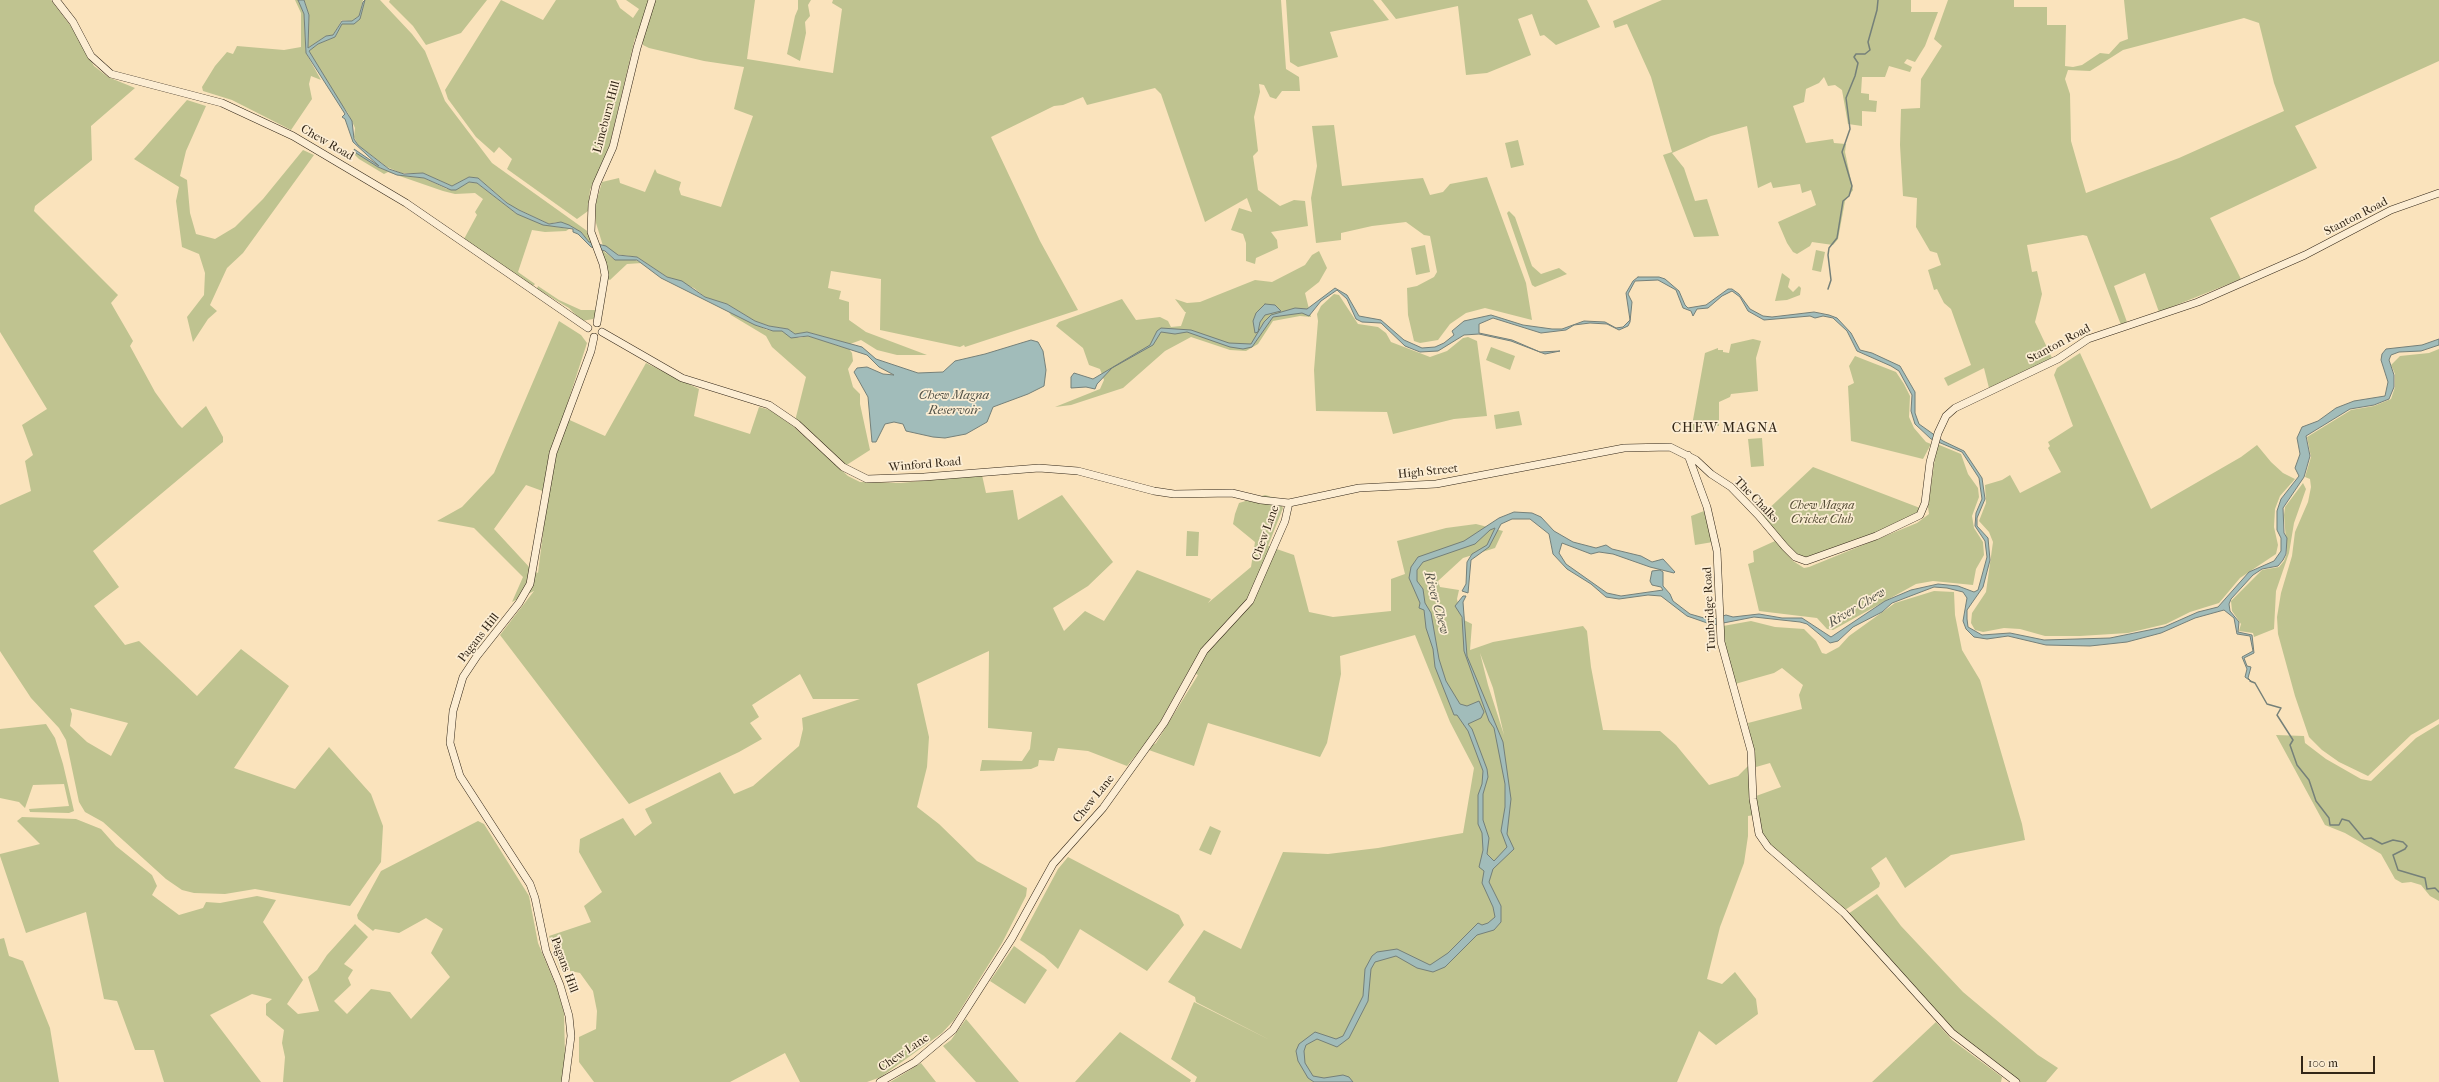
<!DOCTYPE html>
<html>
<head>
<meta charset="utf-8">
<style>
  body { margin:0 }
  #map { position:relative; width:2439px; height:1082px; overflow:hidden; background:#fae3bc; font-family:"IM FELL French Canon",serif }
  canvas { display:block }
  .scale { position:absolute; left:2301px; top:1056px; width:74px; height:18px; box-sizing:border-box; border:2px solid #322617; border-top:0; padding-left:5px; font-size:12px; line-height:14px; white-space:nowrap; color:#322617; -webkit-text-stroke:3px #fcedd3; paint-order:stroke }
</style>
</head>
<body>
<div id="map">
<canvas width="2439" height="1082"></canvas>
<div class="scale">100 m</div>
</div>
<script>
const ctx = document.querySelector('canvas').getContext('2d');
ctx.lineJoin = 'round';
function paint(path, color) { ctx.fillStyle = color; ctx.fill(path, 'evenodd'); }
const shape = rows => new Path2D(rows.map(r => 'M' + r).join(''));
function stroke(path, color, width, dash) { ctx.strokeStyle = color; ctx.lineWidth = width; ctx.lineCap = dash ? 'butt' : 'round'; ctx.setLineDash(dash || []); ctx.stroke(path); }
function drawText(font, color, halo, rows, align = 'center') {
  ctx.font = font + ' "IM FELL French Canon",serif'; ctx.lineWidth = 3.5; ctx.setLineDash([]); ctx.textBaseline = 'middle'; ctx.strokeStyle = halo; ctx.fillStyle = color; for (const [text, x, y, turn = 0] of rows) {
    ctx.save(); ctx.translate(x, y); ctx.rotate((+turn || 0) * Math.PI / 180); ctx.textAlign = isNaN(turn) ? turn : align; if (halo) ctx.strokeText(text, 0, 0); ctx.fillText(text, 0, 0); ctx.restore();
  }
}
const green = shape([
  [0,0,51,0,73,29,94,66,108,77,135,88,91,126,92,160,35,206,34,211,118,295,111,303,133,341,130,346,155,392,178,424,182,428,206,406,223,437,223,442,93,551,119,587,94,606,125,645,139,641,197,696,241,649,289,686,234,768,295,789,329,747,371,794,383,826,381,862,350,906,255,889,225,894,194,893,182,890,166,879,103,822,85,812,79,802,66,740,59,728,31,698,0,651,0,505,31,491,25,461,33,455,22,425,47,409,0,332],
  [70,708,128,723,111,756,87,742,70,726,72,714],
  [295,0,298,0,304,14,306,53,321,80,311,76,309,84,312,99,291,130,232,100,203,91,202,87,215,66,227,52,233,54,237,46,284,50,301,47,301,13],
  [304,0,363,0,359,16,352,21,342,20,333,35,326,36,308,48,309,15],
  [365,0,380,0,412,34,425,51,445,101,492,163,590,233,594,243,589,242,581,232,569,225,557,222,549,224,511,206,478,178,469,177,452,186,423,173,401,173,387,167,358,145,354,137,355,128,348,113,339,102,309,51,318,44,335,37,342,24,351,24,360,19],
  [390,0,487,0,461,33,426,45,413,26,389,2],
  [501,0,543,20,556,0,616,0,620,8,633,18,639,9,626,0,755,0,747,59,833,73,842,9,832,3,833,0,1281,0,1286,69,1299,77,1300,91,1282,91,1276,99,1270,97,1264,85,1259,84,1260,92,1254,117,1258,151,1253,156,1258,190,1280,206,1294,200,1305,201,1308,226,1271,232,1277,240,1278,248,1256,258,1255,264,1246,261,1246,243,1243,234,1231,230,1239,208,1252,212,1247,198,1205,222,1161,94,1155,88,1087,105,1083,97,1063,105,1054,106,991,137,1040,241,1078,310,965,347,964,345,960,347,880,330,881,279,831,271,828,288,841,291,839,299,849,302,849,320,866,332,927,355,897,355,877,350,861,340,850,344,807,332,795,334,788,329,769,326,755,321,727,304,705,297,694,288,667,277,637,257,615,254,603,246,596,223,595,206,602,182,619,178,620,183,645,192,655,169,657,173,681,182,679,189,681,195,721,207,753,116,734,109,744,67,704,61,649,48,643,45,643,40,635,38,609,147,590,190,588,211,577,219,507,169,512,159,499,147,494,153,476,137,448,99,445,90],
  [798,0,811,0,808,5,810,16,805,22,806,33,800,61,787,54,795,16,798,9],
  [1286,0,1373,0,1389,20,1330,32,1338,57,1298,67,1290,62],
  [1381,0,1587,0,1600,27,1556,45,1544,35,1540,36,1532,14,1518,19,1531,55,1487,73,1466,75,1458,6,1396,19],
  [1662,0,1911,0,1911,12,1938,12,1925,46,1915,62,1907,59,1904,63,1912,67,1910,72,1889,66,1885,77,1862,77,1861,93,1869,94,1869,100,1877,101,1876,112,1862,111,1862,126,1848,124,1842,90,1835,85,1828,86,1824,77,1819,83,1806,89,1804,102,1793,106,1806,143,1833,139,1834,143,1846,144,1845,152,1853,190,1845,201,1838,239,1833,245,1812,242,1810,246,1797,254,1793,252,1787,243,1778,222,1816,205,1811,190,1802,193,1800,184,1773,188,1771,182,1758,188,1747,126,1711,136,1672,153,1684,168,1695,201,1707,199,1719,236,1694,237,1663,155,1672,152,1651,77,1627,24,1615,28,1613,21],
  [1948,0,2014,0,2014,7,2047,7,2047,25,2066,25,2065,66,2073,67,2082,65,2100,53,2109,54,2120,42,2128,39,2124,0,2439,0,2439,61,2295,126,2317,168,2210,218,2241,279,2159,312,2145,273,2114,286,2127,322,2121,325,2087,236,2083,235,2027,245,2032,272,2037,271,2042,294,2035,322,2052,358,1989,388,1984,368,1948,386,1944,378,1971,365,1951,309,1944,303,1937,289,1934,290,1928,270,1941,265,1937,253,1930,251,1916,227,1917,198,1903,196,1900,145,1901,109,1920,108,1921,79,1942,46,1934,39],
  [2244,18,2259,23,2274,83,2284,111,2179,158,2086,193,2071,141,2070,94,2065,79,2068,70,2090,71,2123,50],
  [187,100,206,106,186,151,180,176,187,180,190,213,196,234,215,239,235,227,263,199,303,150,314,155,243,253,227,268,210,305,217,311,208,319,193,342,187,317,204,295,205,273,199,254,182,247,176,201,179,187,134,159,142,151],
  [1334,125,1342,186,1423,178,1430,195,1443,192,1450,184,1487,177,1526,283,1532,320,1485,308,1466,313,1450,324,1438,340,1420,343,1414,341,1408,315,1407,288,1417,286,1434,277,1437,272,1430,236,1424,235,1406,222,1372,226,1341,233,1341,240,1316,243,1311,198,1317,166,1312,126],
  [1518,140,1524,165,1511,168,1505,143],
  [353,150,378,167,397,175,424,178,447,189,459,188,469,182,477,183,517,214,551,226,569,229,566,231,545,232,532,230,518,272,535,284,533,286,464,239,477,215,475,212,483,199,475,193,455,194,443,191,388,172,384,174,359,159,352,152],
  [1509,211,1515,217,1532,266,1541,274,1559,268,1567,274,1535,287,1532,285,1507,213],
  [1425,245,1430,272,1416,275,1411,248],
  [602,250,615,260,633,259,642,263,627,264,610,280,608,279],
  [1816,250,1825,252,1821,272,1812,270],
  [1319,251,1327,268,1319,282,1305,293,1311,317,1300,316,1273,321,1258,344,1246,351,1230,350,1191,337,1165,351,1123,388,1071,405,1055,407,1100,389,1104,380,1100,369,1089,365,1083,348,1056,326,1059,322,1122,299,1136,320,1160,317,1168,321,1171,327,1181,326,1186,312,1185,312,1175,299,1187,303,1200,302,1255,280,1272,282,1305,265,1312,255],
  [1782,273,1790,279,1788,287,1793,292,1799,286,1801,288,1800,295,1787,300,1775,301],
  [538,286,559,300,581,310,597,310,596,315,593,319,582,321,569,308,537,289],
  [1334,294,1339,295,1358,324,1378,327,1386,333,1391,342,1430,357,1447,351,1463,338,1468,337,1477,341,1487,416,1454,419,1393,434,1387,412,1316,411,1314,370,1318,321,1317,314,1321,306],
  [728,311,767,330,782,331,788,335,799,338,808,336,849,349,852,353,853,361,848,369,853,387,860,394,860,404,870,450,845,466,795,421,806,377,772,347,766,336,731,315],
  [559,321,581,335,587,343,563,417,605,436,646,363,699,389,694,416,750,434,759,407,770,410,793,426,848,476,860,482,901,483,982,475,986,493,1013,490,1018,520,1062,495,1113,562,1088,586,1053,608,1064,631,1085,611,1104,621,1137,570,1211,599,1208,603,1251,567,1255,542,1233,524,1235,514,1239,503,1265,495,1276,498,1283,508,1268,546,1294,555,1309,612,1333,617,1391,611,1391,579,1405,574,1397,541,1446,528,1476,524,1503,531,1495,548,1463,558,1438,581,1440,587,1459,590,1457,599,1462,619,1472,624,1470,650,1493,642,1583,626,1587,631,1591,667,1603,730,1660,731,1676,745,1709,785,1738,776,1749,765,1754,815,1748,816,1748,836,1744,863,1720,927,1707,979,1722,984,1735,972,1756,999,1758,1014,1716,1045,1699,1031,1677,1082,1195,1082,1197,1077,1171,1059,1194,1002,1270,1040,1196,1002,1195,997,1168,982,1204,930,1241,949,1283,852,1328,854,1378,848,1463,833,1474,768,1450,722,1415,635,1340,656,1341,674,1327,743,1320,757,1208,723,1194,766,1146,749,1156,743,1198,675,1189,670,1155,731,1127,766,1088,751,1058,748,1054,761,1039,760,1038,766,1031,769,980,771,982,760,1022,761,1030,749,1032,732,988,728,989,651,917,684,929,737,927,767,917,807,939,824,977,861,1027,888,1026,896,1002,943,954,1020,942,1033,881,1077,867,1082,800,1082,785,1053,730,1082,594,1082,579,1062,579,1037,596,1029,597,1011,593,991,580,973,560,969,549,936,591,922,584,906,602,892,579,852,580,839,623,818,635,836,652,823,645,809,720,772,734,794,753,786,799,746,803,729,802,718,860,699,813,699,800,674,752,705,759,717,750,723,762,739,739,752,629,804,500,635,534,591,512,602,523,577,474,528,437,521,462,507,494,473],
  [526,485,548,493,538,573,531,569,494,529],
  [1480,653,1493,688,1504,735,1488,685],
  [1753,339,1761,341,1756,358,1758,391,1731,394,1730,397,1719,402,1719,426,1700,426,1695,432,1691,431,1705,353,1718,348,1718,350,1723,350,1723,352,1729,353,1731,344],
  [1491,347,1515,356,1510,370,1486,360],
  [2439,349,2439,719,2411,735,2368,776,2339,762,2322,750,2309,737,2295,696,2278,634,2277,617,2281,593,2292,556,2295,532,2308,502,2311,487,2310,479,2305,477,2311,457,2307,437,2351,410,2374,406,2391,399,2395,387,2395,374,2391,365,2400,356,2429,353],
  [2080,353,2151,509,2241,457,2257,445,2271,462,2283,473,2295,479,2280,496,2275,509,2274,527,2278,545,2276,554,2240,578,2219,603,2190,612,2166,624,2128,633,2080,636,2045,636,2020,629,2004,628,1983,632,1975,630,1971,623,1972,613,1986,592,1993,542,1989,532,1979,521,1986,503,1985,485,2002,480,2010,475,2020,493,2061,472,2048,448,2050,446,2048,442,2073,426,2054,375,2057,368],
  [1855,356,1896,372,1904,384,1910,396,1909,417,1914,428,1926,442,1931,444,1923,459,1851,441,1848,386,1854,383,1849,366],
  [1519,411,1522,425,1496,429,1494,415],
  [1762,438,1764,466,1751,467,1748,439],
  [1937,444,1961,454,1968,474,1978,488,1979,497,1972,516,1974,528,1983,542,1984,555,1976,569,1973,585,1933,581,1916,584,1833,630,1827,629,1817,618,1759,611,1748,564,1754,562,1753,551,1775,541,1793,561,1804,568,1809,567,1917,523,1929,514,1928,507],
  [1813,467,1920,508,1917,514,1908,520,1808,559,1800,558,1789,548,1762,515],
  [2303,483,2306,489,2294,523,2289,553,2276,591,2274,629,2254,637,2253,633,2239,631,2241,624,2232,611,2231,601,2262,570,2279,567,2284,561,2287,553,2284,515,2285,507],
  [1704,511,1713,542,1695,545,1691,516],
  [1187,531,1199,532,1198,556,1186,556],
  [1934,591,1954,592,1955,615,1962,650,1980,680,2022,824,2025,840,1951,855,1905,888,1886,857,1871,868,1880,883,1879,887,1845,910,1765,841,1761,831,1756,796,1781,787,1770,763,1756,767,1748,723,1802,709,1799,695,1803,685,1782,668,1774,673,1735,684,1724,643,1723,626,1751,621,1775,627,1804,629,1816,641,1822,653,1826,654,1839,647,1849,636,1895,603],
  [46,724,55,738,63,764,74,811,69,813,30,812,29,809,69,806,64,784,33,785,25,808,19,802,0,798,0,729],
  [2439,724,2439,901,2430,896,2421,885,2411,882,2402,883,2395,879,2381,854,2345,833,2325,825,2276,735,2304,736,2305,743,2326,759,2361,779,2371,781,2416,738],
  [22,817,76,819,101,829,116,846,152,875,157,886,152,895,179,915,203,908,206,902,220,903,257,896,276,900,263,922,303,980,287,1004,298,1014,319,1011,308,977,317,970,327,955,355,924,368,937,344,964,353,970,348,978,351,985,334,1001,347,1014,371,989,390,992,411,1019,450,977,431,953,443,929,426,918,399,933,375,929,373,931,358,919,357,915,381,871,478,821,484,824,529,896,538,943,558,991,564,1013,565,1057,562,1082,283,1082,285,1057,282,1043,284,1030,266,1015,266,1004,272,999,252,994,210,1015,261,1082,164,1082,154,1050,135,1050,117,1001,104,999,86,912,26,933,0,856,0,854,40,844,17,821],
  [1210,826,1221,831,1211,855,1199,850],
  [1068,857,1179,915,1184,925,1147,971,1080,929,1058,969,1044,956,1020,940,1058,869],
  [1877,894,1901,926,1963,992,2038,1055,2058,1068,2046,1082,2020,1082,1991,1058,1962,1040,1848,914],
  [4,938,9,956,23,961,50,1028,59,1082,0,1082,0,939],
  [1014,946,1047,970,1025,1004,990,981],
  [966,1019,1019,1082,976,1082,943,1046,951,1040],
  [1936,1022,1952,1040,2002,1077,2001,1082,1872,1082],
  [1120,1032,1191,1080,1190,1082,1075,1082],
  [921,1063,936,1082,890,1082,892,1081]
]);
const water = shape([
  [298,0,304,0,309,15,308,48,326,36,333,35,342,21,352,21,359,16,363,2,365,0,360,19,354,24,342,24,335,37,318,44,309,51,352,121,354,139,358,145,389,169,404,174,423,173,452,186,469,177,478,178,507,203,519,210,549,224,561,222,569,225,581,232,589,242,606,246,618,255,637,257,667,277,682,281,705,297,727,304,755,321,769,326,788,329,795,334,807,332,862,347,876,359,918,373,943,372,955,361,985,354,1031,340,1038,342,1043,351,1046,370,1044,386,1028,394,993,407,987,422,966,434,945,438,933,437,906,431,903,424,894,422,885,424,876,442,872,442,868,397,854,372,857,368,867,367,883,374,894,375,879,367,867,355,808,336,791,338,782,331,773,331,755,325,661,278,637,260,615,260,605,251,591,247,578,234,573,232,573,229,543,225,517,214,477,183,469,182,456,190,451,190,424,178,397,175,378,167,356,153,354,149,379,166,353,142,345,119,342,117,345,114,306,53,304,14,298,0],
  [1638,277,1659,277,1665,279,1679,291,1685,305,1688,308,1706,305,1728,289,1732,289,1739,294,1750,309,1763,316,1772,317,1814,312,1829,315,1837,318,1851,333,1860,350,1872,353,1900,366,1915,392,1915,413,1919,424,1943,441,1964,451,1982,478,1985,499,1977,518,1977,526,1988,538,1990,560,1983,587,1967,610,1967,619,1968,627,1982,635,2010,633,2044,640,2110,638,2164,627,2198,612,2218,607,2249,572,2274,561,2281,551,2281,538,2277,530,2277,511,2281,499,2299,476,2295,468,2300,454,2297,438,2302,427,2318,421,2336,408,2354,401,2385,396,2388,382,2381,360,2382,354,2386,349,2422,345,2439,339,2439,345,2421,351,2399,352,2391,355,2389,360,2394,375,2394,387,2389,399,2374,405,2350,409,2306,436,2310,456,2304,477,2283,508,2284,533,2287,538,2286,554,2283,560,2278,566,2262,569,2253,575,2231,599,2229,604,2230,611,2239,622,2238,632,2252,635,2254,653,2244,658,2247,666,2251,667,2248,678,2252,682,2245,677,2247,669,2242,657,2253,651,2250,636,2237,634,2234,618,2224,610,2195,618,2161,633,2127,642,2090,646,2046,645,2008,636,1987,639,1974,637,1966,629,1963,621,1967,598,1963,592,1947,588,1934,587,1892,603,1882,612,1853,627,1838,641,1830,643,1807,624,1800,622,1754,617,1713,625,1687,616,1661,596,1648,595,1619,599,1606,597,1591,584,1567,569,1553,554,1549,534,1530,519,1512,519,1501,524,1489,547,1471,560,1468,593,1462,591,1466,584,1467,562,1472,554,1487,545,1495,528,1490,530,1475,544,1423,562,1417,570,1417,581,1423,589,1425,603,1431,613,1439,659,1446,681,1460,704,1467,706,1479,701,1484,712,1481,718,1468,724,1472,729,1487,769,1488,777,1483,794,1483,820,1489,838,1487,854,1494,861,1507,847,1501,831,1505,807,1505,784,1494,728,1489,721,1464,651,1462,617,1455,606,1463,596,1466,596,1463,602,1467,656,1503,742,1511,799,1507,834,1514,849,1493,869,1489,882,1501,906,1501,922,1494,930,1477,935,1445,967,1433,972,1417,968,1396,956,1375,962,1371,969,1368,1001,1349,1038,1337,1047,1317,1039,1306,1045,1304,1051,1305,1063,1313,1076,1324,1078,1343,1075,1349,1077,1353,1082,1314,1082,1308,1078,1298,1061,1296,1051,1299,1044,1315,1032,1336,1039,1343,1036,1363,996,1365,969,1372,956,1377,952,1397,949,1430,965,1448,953,1478,923,1482,925,1488,923,1495,917,1493,907,1482,883,1484,871,1479,867,1483,850,1482,833,1478,824,1478,795,1482,784,1483,771,1468,731,1457,715,1454,715,1435,667,1433,649,1426,628,1424,610,1419,608,1420,603,1409,578,1411,567,1418,557,1464,541,1499,518,1514,512,1532,513,1541,517,1554,531,1573,542,1596,548,1606,545,1612,549,1641,556,1652,562,1663,559,1675,572,1674,573,1650,567,1613,554,1599,552,1591,554,1562,543,1559,553,1566,564,1607,593,1621,596,1663,590,1661,587,1652,585,1650,581,1652,571,1660,570,1663,572,1663,586,1670,594,1673,601,1690,614,1711,620,1726,615,1733,617,1759,614,1782,618,1802,618,1831,637,1885,601,1911,590,1938,584,1958,586,1974,592,1978,590,1987,557,1985,541,1975,526,1976,513,1982,499,1979,478,1962,452,1931,439,1915,424,1911,411,1912,395,1899,371,1891,366,1857,351,1847,331,1833,318,1823,316,1815,318,1810,316,1764,320,1748,311,1740,297,1732,291,1722,296,1708,308,1697,309,1693,316,1691,311,1683,308,1676,290,1658,280,1635,281,1628,294,1632,302,1630,322,1628,326,1619,330,1607,324,1590,323,1574,325,1566,330,1541,333,1493,318,1479,324,1479,333,1512,340,1540,352,1560,351,1545,354,1511,341,1479,334,1464,335,1438,351,1420,352,1405,346,1381,323,1362,322,1356,319,1347,299,1337,290,1321,301,1309,316,1302,313,1273,317,1252,347,1243,349,1230,347,1187,332,1175,334,1161,332,1153,345,1112,368,1097,384,1095,389,1086,387,1071,388,1071,377,1074,373,1093,379,1150,345,1157,331,1161,328,1191,330,1229,343,1251,344,1264,322,1271,315,1295,308,1307,309,1335,288,1347,295,1359,316,1381,320,1404,340,1422,348,1435,347,1444,343,1454,335,1452,331,1464,321,1491,315,1523,325,1552,329,1562,329,1584,321,1605,322,1616,328,1623,327,1630,320,1626,293,1633,281,1638,277],
  [1265,304,1275,305,1281,311,1265,315,1260,322,1258,332,1255,333,1253,321,1256,313,1265,304]
]);
const stream = shape([
  [1828,289,1831,280,1828,255,1829,248,1837,238,1843,201,1849,196,1852,186,1842,152,1850,129,1846,98,1855,76,1858,63,1854,57,1856,54,1865,54,1870,50,1868,42,1877,10,1878,0],
  [2250,681,2255,683,2267,704,2281,708,2277,715,2293,740,2290,745,2297,765,2309,780,2316,801,2329,818,2330,825,2339,825,2342,819,2349,821,2364,839,2371,838,2382,844,2393,840,2403,842,2407,846,2405,849,2393,855,2398,870,2425,878,2427,889,2435,888,2439,892]
]);
const secondary = shape([
  [56,0,73,22,91,56,111,74,222,103,293,136,406,203,588,328],
  [597,323,605,275,603,264,591,232,592,204,596,185,613,147,637,48,652,0],
  [602,332,682,378,769,405,797,424,843,467,867,479,924,477,1039,468,1078,471,1154,491,1174,494,1232,493,1261,500,1289,503,1359,488,1436,484,1624,448,1670,447,1696,460,1711,474,1731,487,1758,515,1785,547,1795,557,1806,561,1876,536,1920,515,1925,503,1930,462,1938,433,1946,416,1955,408,2058,359,2088,339,2198,302,2305,255,2391,210,2439,193],
  [1688,455,1707,507,1717,551,1721,642,1751,751,1753,799,1759,834,1768,847,1844,913,1952,1033,2016,1082],
  [565,1082,571,1036,569,1016,560,985,546,951,535,898,530,884,460,776,450,743,453,711,463,677,477,656,519,603,530,584,553,453,591,351,594,337],
  [880,1082,915,1062,953,1030,1012,938,1053,864,1103,808,1164,723,1204,651,1250,601,1285,521,1289,503]
]);
const streetNames = [
  ["Limeburn Hill",607,117,-75],
  ["Chew Road",327,143,30],
  ["Stanton Road",2356,217,-27],
  ["Stanton Road",2059,344,-28],
  ["Winford Road",925,465,-5],
  ["High Street",1428,472,-6],
  ["The Chalks",1756,500,46],
  ["Chew Lane",1266,533,-70],
  ["Tunbridge Road",1710,609,-93],
  ["Pagans Hill",479,638,-52],
  ["Chew Lane",1094,799,-51],
  ["Pagans Hill",564,965,70],
  ["Chew Lane",904,1053,-34]
];
const parkNames = [
  ["Chew Magna",1822,506],
  ["Cricket Club",1822,520]
];
const waterNames = [
  ["Chew Magna",954,396],
  ["Reservoir",954,411],
  ["River Chew",1436,603,75],
  ["River Chew",1857,608,-31]
];
const quarterNames = [
  ["CHEW MAGNA",1725,429]
];
paint(green, '#bfc390');
paint(water, '#a1bcba');
stroke(water, '#758079', 1);
stroke(stream, '#758079', 1.5);
stroke(secondary, '#322617', 8);
stroke(secondary, '#fcedd3', 7);
drawText('12px', '#322617', '#fcedd3', streetNames);
drawText('italic 12px', '#554d35', '#fcedd3', parkNames);
drawText('italic 13px', '#535348', '#fcedd3', waterNames);
ctx.letterSpacing = '1px';
drawText('14px', '#322617', '#fcedd3', quarterNames);
ctx.letterSpacing = '0px';
</script>
</body>
</html>
